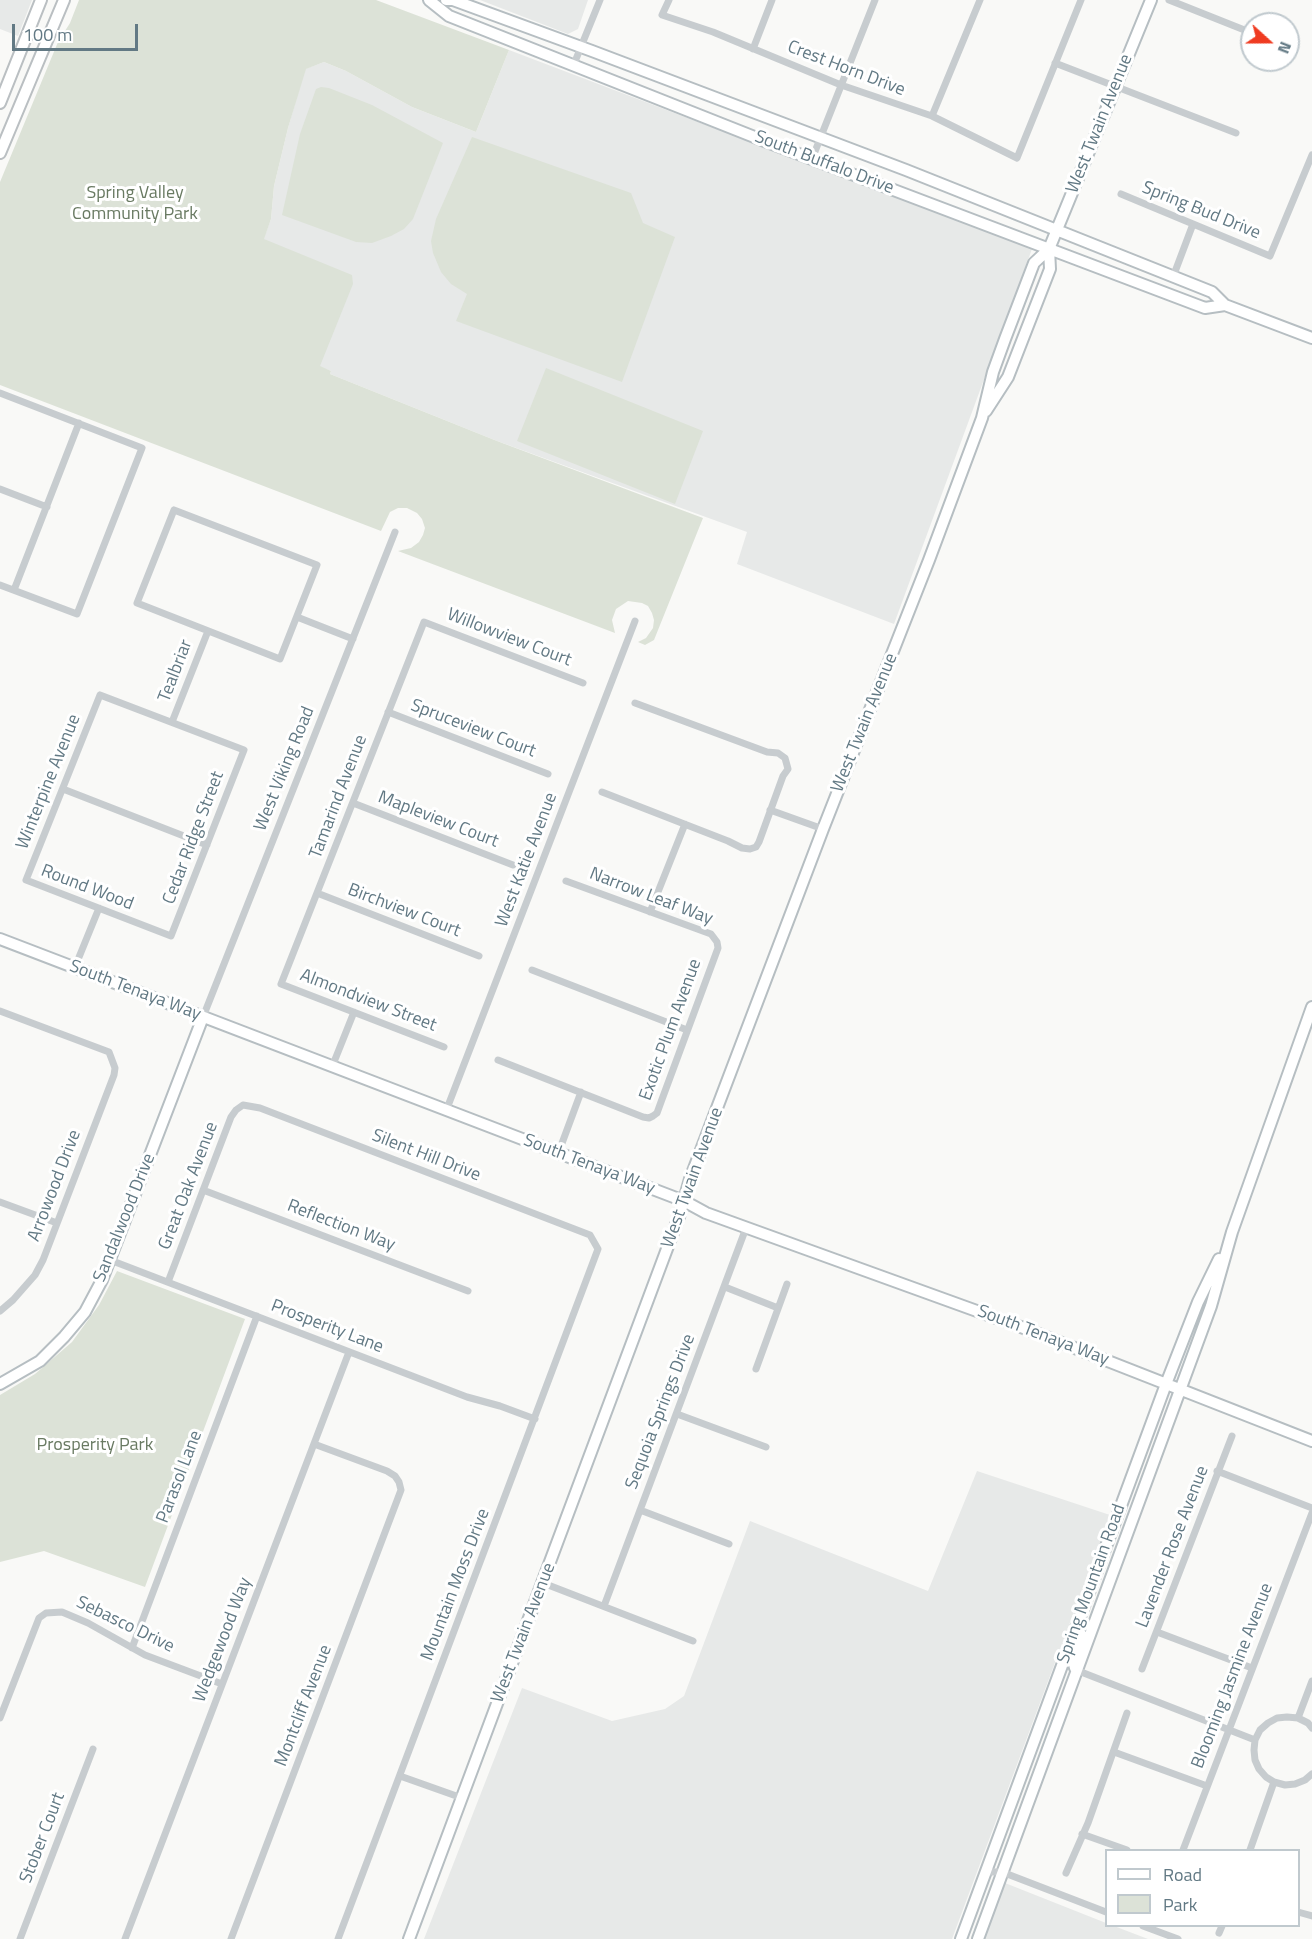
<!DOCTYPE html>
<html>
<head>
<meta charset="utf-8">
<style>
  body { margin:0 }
  #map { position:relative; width:1312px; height:1939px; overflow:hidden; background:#f9f9f7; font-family:"Titillium Web",sans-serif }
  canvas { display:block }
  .legend { position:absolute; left:1105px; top:1849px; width:195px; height:78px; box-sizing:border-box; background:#fff; border:2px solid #c0c9ce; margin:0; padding:8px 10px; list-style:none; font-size:18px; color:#627984 }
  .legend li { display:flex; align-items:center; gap:12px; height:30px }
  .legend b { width:30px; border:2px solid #c0c9ce }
  .north { position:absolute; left:1240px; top:12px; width:60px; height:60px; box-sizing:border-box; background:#fff; border:2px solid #c0c9ce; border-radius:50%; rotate:111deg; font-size:16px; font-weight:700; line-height:24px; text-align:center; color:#627984 }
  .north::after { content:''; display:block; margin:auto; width:21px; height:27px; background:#ef3b21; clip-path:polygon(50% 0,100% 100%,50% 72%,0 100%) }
  .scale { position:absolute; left:12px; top:24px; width:126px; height:27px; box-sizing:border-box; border:3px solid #627984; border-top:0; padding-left:8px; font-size:18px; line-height:21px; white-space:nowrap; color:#627984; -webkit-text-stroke:4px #fff; paint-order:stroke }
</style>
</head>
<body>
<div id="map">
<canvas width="1312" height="1939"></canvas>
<ul class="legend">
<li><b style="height:8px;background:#fff"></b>Road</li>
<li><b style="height:16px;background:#dce2d7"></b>Park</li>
</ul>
<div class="north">N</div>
<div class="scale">100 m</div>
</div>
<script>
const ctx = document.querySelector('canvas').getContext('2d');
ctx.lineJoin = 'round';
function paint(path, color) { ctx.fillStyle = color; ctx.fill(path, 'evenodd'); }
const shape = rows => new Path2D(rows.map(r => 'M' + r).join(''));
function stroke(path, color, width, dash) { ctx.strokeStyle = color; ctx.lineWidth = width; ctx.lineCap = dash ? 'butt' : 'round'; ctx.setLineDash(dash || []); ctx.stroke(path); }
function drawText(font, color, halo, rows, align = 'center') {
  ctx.font = font + ' "Titillium Web",sans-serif'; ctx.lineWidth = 6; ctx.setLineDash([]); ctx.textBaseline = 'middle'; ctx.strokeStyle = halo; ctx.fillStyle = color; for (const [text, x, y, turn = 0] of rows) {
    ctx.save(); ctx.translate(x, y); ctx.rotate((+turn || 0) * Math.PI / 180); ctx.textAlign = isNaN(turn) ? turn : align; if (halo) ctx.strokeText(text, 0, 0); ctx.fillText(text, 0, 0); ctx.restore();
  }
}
const built = shape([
  [0,0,32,0,18,36,0,29],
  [480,0,588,0,578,29,568,34],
  [509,50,1032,249,894,624,737,564,747,532,497,441,330,374,331,371,320,367,258,253,271,219,274,186,288,128,305,69,324,62,346,71,412,107,476,132],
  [977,1471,1110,1515,952,1939,424,1939,522,1688,612,1721,665,1709,684,1696,750,1521,928,1591],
  [1005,1883,1106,1923,1106,1926,1114,1926,1148,1939,984,1939]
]);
const green = shape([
  [79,0,376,0,509,50,476,132,412,107,346,71,324,62,306,69,288,128,274,186,271,219,264,239,352,275,353,284,320,366,331,371,330,374,497,441,703,518,654,640,645,645,638,642,646,638,653,628,654,620,652,613,648,606,642,603,628,601,616,609,612,620,615,633,398,551,411,548,419,542,423,535,425,528,422,519,417,513,407,508,398,508,390,512,381,531,0,385,0,182,58,42,70,23],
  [321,87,329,88,372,105,443,143,413,219,404,229,391,236,372,243,356,242,282,215,300,134,316,89],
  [472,137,631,193,643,223,675,237,622,382,456,321,467,294,451,284,441,272,433,253,431,241,436,219],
  [546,368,703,431,675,504,517,441],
  [117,1271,245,1319,145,1587,44,1551,0,1562,0,1395,35,1374,72,1342,99,1305]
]);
const street = shape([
  [669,0,662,15,713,32,841,85,932,116,1017,158,1081,0],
  [1169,0,1252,33],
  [753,49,772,0],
  [1055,63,1236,133],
  [574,64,600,0],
  [932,116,980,0],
  [812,159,875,0],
  [1121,194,1270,256,1312,155],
  [1173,277,1193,224],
  [0,393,142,448,77,614,0,585],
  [0,489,47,507],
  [174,510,317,565,280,659,137,603,174,510],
  [14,590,79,423],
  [297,617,353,639],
  [100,695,244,750,171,936,26,880,100,695],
  [388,712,548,774],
  [172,722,208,631],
  [63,789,207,845],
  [602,792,728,841,742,848,750,849,756,847,759,842,783,776,788,769,785,758,778,753,767,752,635,703],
  [353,803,513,865],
  [770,810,823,829],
  [317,893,479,956],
  [650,912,685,824],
  [75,967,99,908],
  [532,970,687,1030],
  [0,1011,109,1052,115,1068,114,1075,43,1260,35,1275,13,1300,0,1311],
  [203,1017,395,532],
  [444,1047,281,984,424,622,583,683],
  [498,1060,643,1117,649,1118,653,1116,657,1113,661,1102,718,948,717,942,711,934,566,881],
  [332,1067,354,1012],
  [446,1111,635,621],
  [558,1154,581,1092],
  [203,1190,468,1291],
  [0,1202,57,1223],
  [110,1260,467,1397,500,1406,535,1419],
  [168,1282,231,1117,236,1110,243,1105,260,1108,590,1235,598,1249,338,1939],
  [725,1287,778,1308],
  [756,1369,787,1284],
  [677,1414,766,1447],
  [1217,1471,1312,1508],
  [640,1510,729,1544],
  [543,1583,693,1641],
  [604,1606,746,1228],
  [1157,1632,1252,1668],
  [132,1648,257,1316],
  [1142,1669,1232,1436],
  [1076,1670,1255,1740],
  [0,1718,39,1618,46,1613,62,1612,88,1623,145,1655,222,1684],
  [1298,1718,1312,1681],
  [1312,1728,1308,1723,1298,1718,1287,1717,1277,1718,1268,1723,1260,1730,1255,1740,1254,1750,1255,1760,1259,1769,1266,1777,1274,1782,1285,1785,1295,1784,1305,1780,1312,1774],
  [1114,1752,1207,1786],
  [400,1776,462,1798],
  [1082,1834,1127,1850],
  [1183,1850,1312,1513],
  [1250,1850,1274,1782],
  [986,1872,1002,1872,1106,1912],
  [1066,1873,1088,1823,1127,1713],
  [1298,1912,1312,1916],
  [1143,1926,1178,1939],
  [1219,1933,1222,1926],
  [20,1939,93,1749],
  [125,1939,349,1352],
  [231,1939,401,1490,399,1482,395,1476,387,1471,314,1444]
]);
const secondary = shape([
  [429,0,449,16,767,142,1205,308,1225,305],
  [446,0,453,0,592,51,906,170,1212,292,1225,305,1312,338],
  [986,411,1008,377,1050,269,1049,249],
  [0,939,684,1201,706,1213,1021,1327,1312,1441],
  [0,1384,40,1361,64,1337,85,1312,102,1280,203,1017],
  [1075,1668,1073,1660,1081,1634],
  [409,1939,680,1214,690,1179,823,829,929,560,982,418,993,372,1005,339,1034,263,1049,249,1151,0],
  [961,1939,1166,1384,1198,1302,1219,1259],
  [978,1939,1211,1306,1232,1232,1312,1007]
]);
const primary = shape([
  [0,103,41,0],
  [0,153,64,0]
]);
const streetNames = [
  ["Crest Horn Drive",846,69,21],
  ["West Twain Avenue",1100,124,-68],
  ["South Buffalo Drive",824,163,21],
  ["Spring Bud Drive",1201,211,22],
  ["Willowview Court",509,638,21],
  ["Tealbriar",176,671,-69],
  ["West Twain Avenue",865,723,-68],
  ["Spruceview Court",473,729,21],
  ["West Viking Road",285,769,-68],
  ["Winterpine Avenue",49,782,-68],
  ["Tamarind Avenue",339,797,-69],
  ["Mapleview Court",438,820,21],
  ["Cedar Ridge Street",194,838,-69],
  ["West Katie Avenue",527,860,-69],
  ["Round Wood",87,888,21],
  ["Narrow Leaf Way",651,897,21],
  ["Birchview Court",404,911,21],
  ["South Tenaya Way",135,991,21],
  ["Almondview Street",368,1001,21],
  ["Exotic Plum Avenue",671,1030,-70],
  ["Silent Hill Drive",426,1156,21],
  ["South Tenaya Way",589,1165,21],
  ["West Twain Avenue",693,1178,-70],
  ["Arrowood Drive",55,1186,-69],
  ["Great Oak Avenue",189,1186,-69],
  ["Sandalwood Drive",125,1218,-68],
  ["Reflection Way",341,1226,21],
  ["Prosperity Lane",327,1327,21],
  ["South Tenaya Way",1043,1336,21],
  ["Sequoia Springs Drive",661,1412,-69],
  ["Parasol Lane",180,1477,-69],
  ["Lavender Rose Avenue",1173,1547,-69],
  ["Spring Mountain Road",1092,1584,-70],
  ["Mountain Moss Drive",456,1585,-69],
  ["Sebasco Drive",125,1625,26],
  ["West Twain Avenue",524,1633,-69],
  ["Wedgewood Way",223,1640,-69],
  ["Blooming Jasmine Avenue",1233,1676,-69],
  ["Montcliff Avenue",304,1706,-69],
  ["Stober Court",43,1838,-69]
];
const parkNames = [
  ["Spring Valley",135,194],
  ["Community Park",135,215],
  ["Prosperity Park",95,1446]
];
paint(built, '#e7e9e8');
paint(green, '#dce2d7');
stroke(secondary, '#b6bec2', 14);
stroke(primary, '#babfc2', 14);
stroke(street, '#c7cccf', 7);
stroke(secondary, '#fff', 10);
stroke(primary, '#fff', 10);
drawText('18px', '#627984', '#fff', streetNames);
drawText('18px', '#697a62', '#fff', parkNames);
</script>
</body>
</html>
